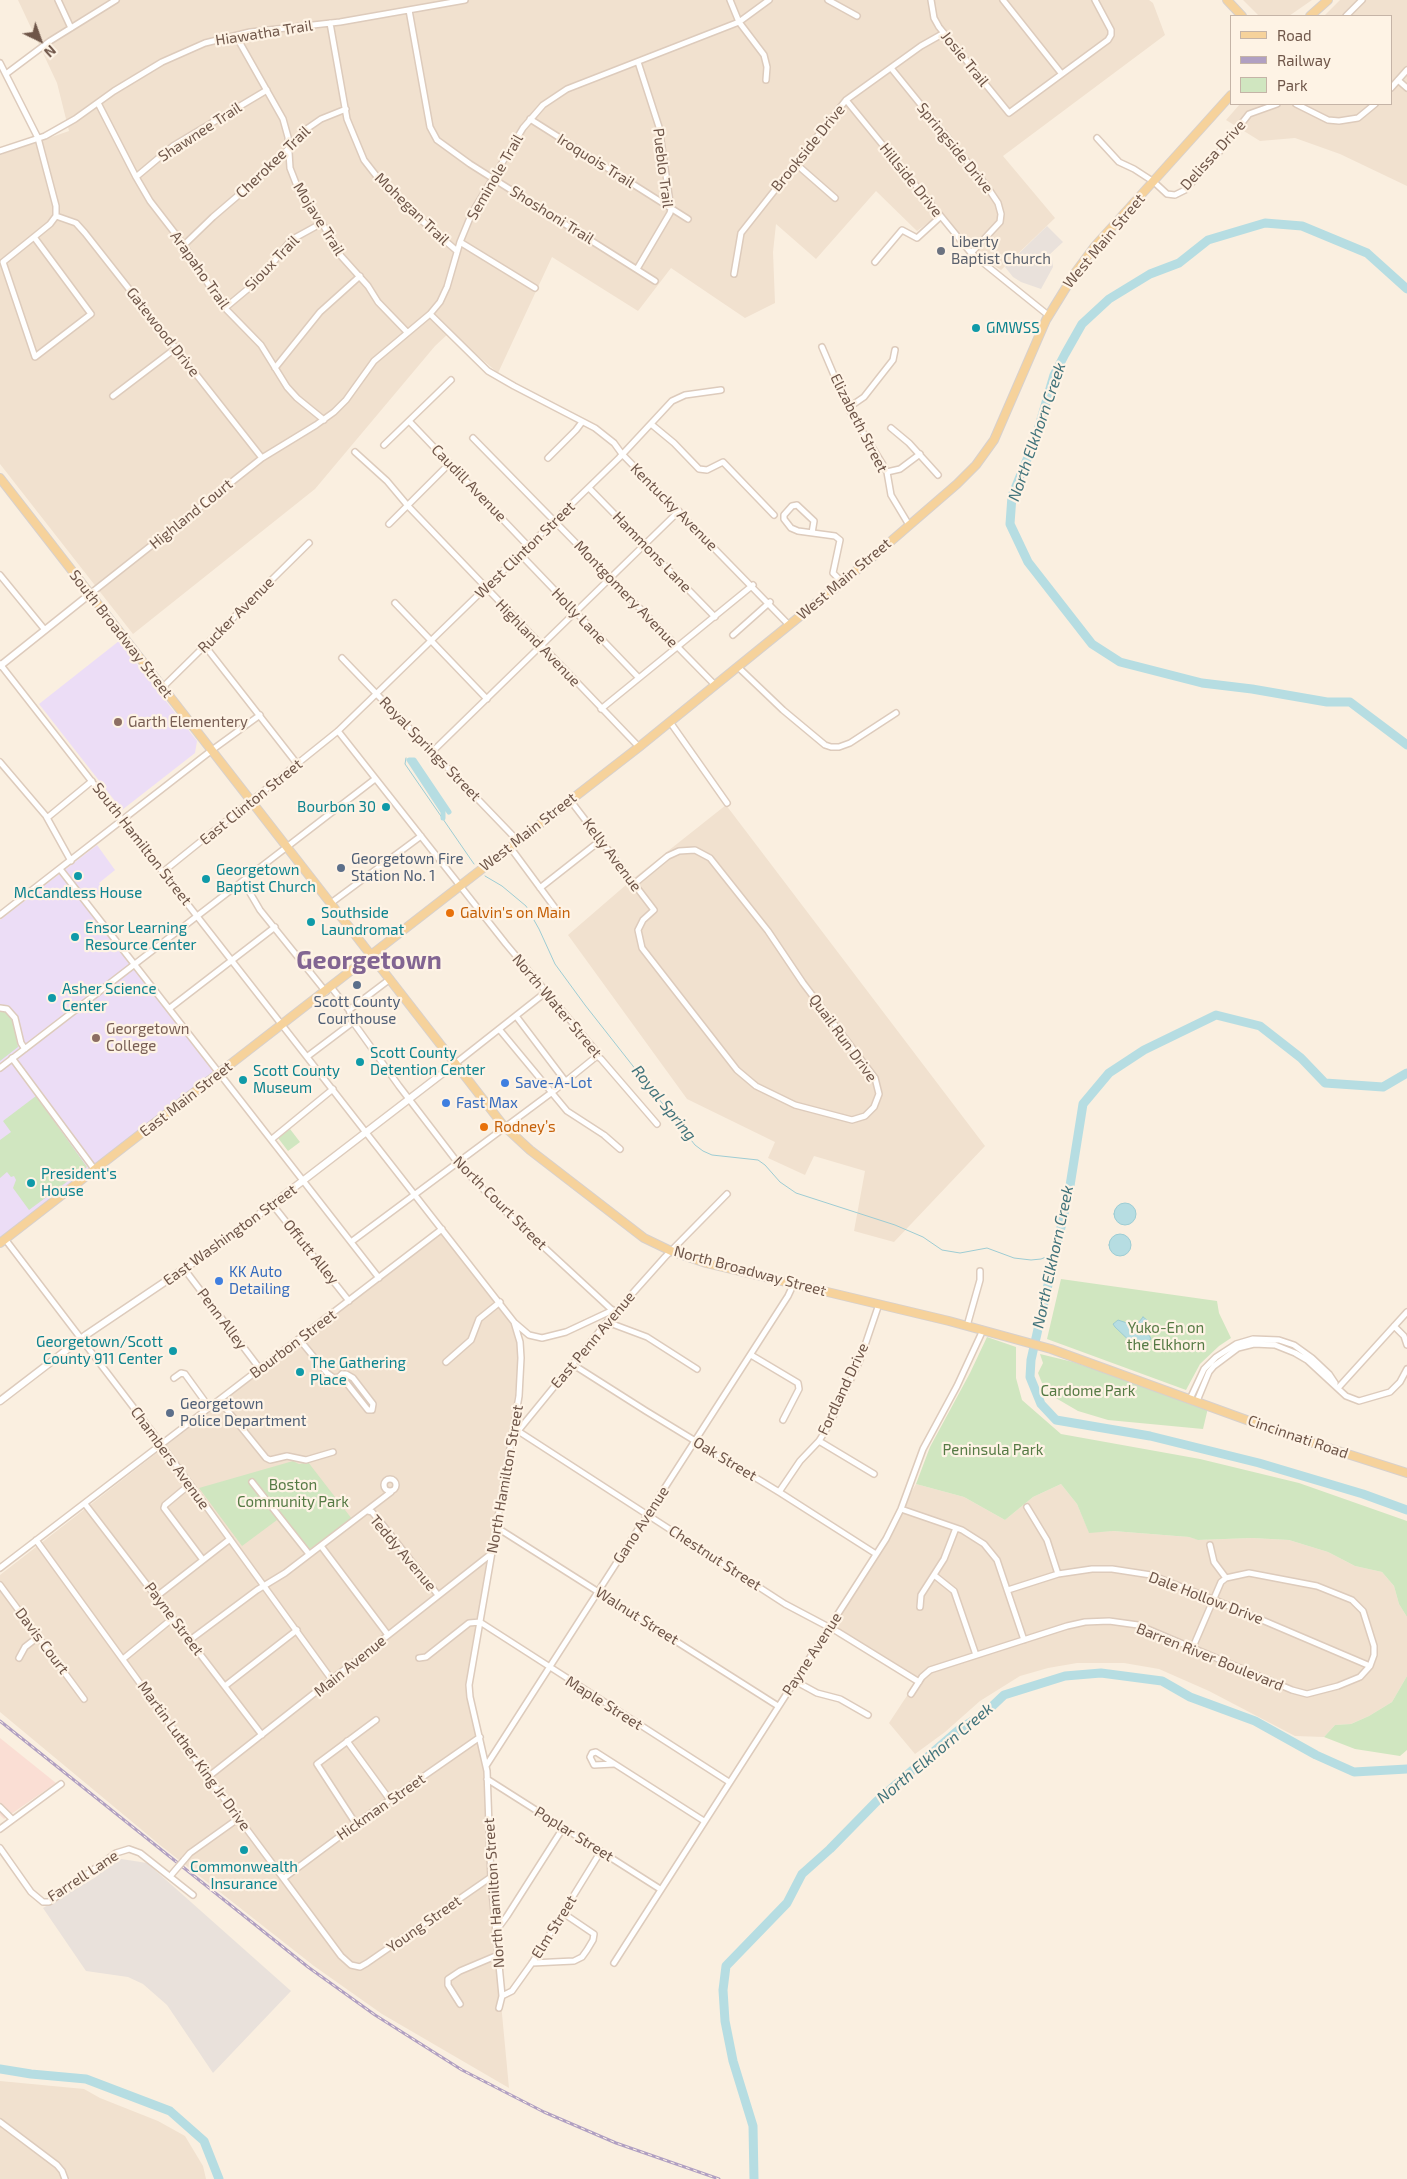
<!DOCTYPE html>
<html>
<head>
<meta charset="utf-8">
<style>
  body { margin:0 }
  #map { position:relative; width:1407px; height:2179px; overflow:hidden; background:#faefe0; font-family:"Exo 2",sans-serif }
  canvas { display:block }
  .legend { position:absolute; left:1230px; top:15px; width:162px; height:90px; box-sizing:border-box; background:#fef3e5; border:1px solid #c5b4a7; margin:0; padding:6px 9px; list-style:none; font-size:15px; color:#6f5649 }
  .legend li { display:flex; align-items:center; gap:10px; height:25px }
  .legend b { width:25px; border:1px solid #c5b4a7 }
  .north { position:absolute; left:15px; top:15px; width:50px; height:50px; -webkit-text-stroke:4px #fef3e5; paint-order:stroke; rotate:138deg; font-size:14px; font-weight:700; line-height:20px; text-align:center; color:#6f5649 }
  .north::after { content:''; display:block; margin:auto; width:18px; height:22px; background:#6f5649; clip-path:polygon(50% 0,100% 100%,50% 72%,0 100%) }
</style>
</head>
<body>
<div id="map">
<canvas width="1407" height="2179"></canvas>
<ul class="legend">
<li><b style="height:6px;background:#f6d29b"></b>Road</li>
<li><b style="height:6px;background:#b1a0c2"></b>Railway</li>
<li><b style="height:14px;background:#d0e6c0"></b>Park</li>
</ul>
<div class="north">N</div>
</div>
<script>
const ctx = document.querySelector('canvas').getContext('2d');
ctx.lineJoin = 'round';
function paint(path, color) { ctx.fillStyle = color; ctx.fill(path, 'evenodd'); }
const shape = rows => new Path2D(rows.map(r => 'M' + r).join(''));
function stroke(path, color, width, dash) { ctx.strokeStyle = color; ctx.lineWidth = width; ctx.lineCap = dash ? 'butt' : 'round'; ctx.setLineDash(dash || []); ctx.stroke(path); }
function drawText(font, color, halo, rows, align = 'center') {
  ctx.font = font + ' "Exo 2",sans-serif'; ctx.lineWidth = 4.5; ctx.setLineDash([]); ctx.textBaseline = 'middle'; ctx.strokeStyle = halo; ctx.fillStyle = color; for (const [text, x, y, turn = 0] of rows) {
    ctx.save(); ctx.translate(x, y); ctx.rotate((+turn || 0) * Math.PI / 180); ctx.textAlign = isNaN(turn) ? turn : align; if (halo) ctx.strokeText(text, 0, 0); ctx.fillText(text, 0, 0); ctx.restore();
  }
}
const residential = shape([
  [18,0,1149,0,1153,3,1165,35,1003,156,1055,218,1001,270,978,255,941,213,917,231,876,191,816,259,776,224,773,252,775,303,745,318,671,268,638,311,552,257,498,373,450,332,435,346,315,489,133,634,0,464,0,155,69,131,57,83],
  [1243,0,1312,0,1289,16,1259,16],
  [1340,0,1407,0,1407,186,1340,154,1295,138,1260,141,1226,120,1240,104,1391,104,1391,16,1324,16],
  [726,805,985,1146,894,1242,854,1231,865,1171,814,1156,805,1175,768,1158,775,1142,687,1099,568,935,634,878],
  [441,1232,510,1322,518,1346,519,1365,509,1441,466,1688,484,1769,490,1887,509,2088,382,2014,314,1966,160,1845,0,1712,0,1575],
  [916,1484,964,1497,1005,1520,1033,1497,1061,1484,1077,1504,1089,1532,1113,1531,1189,1537,1199,1540,1252,1538,1289,1540,1328,1552,1355,1566,1382,1572,1394,1586,1399,1604,1407,1617,1407,1676,1392,1702,1369,1716,1351,1724,1335,1725,1324,1737,1295,1736,1209,1691,1159,1669,1124,1663,1077,1663,1048,1668,1020,1676,980,1701,945,1732,915,1754,889,1723,918,1679,833,1627],
  [0,2081,84,2089,100,2098,158,2121,185,2136,203,2166,206,2179,0,2179]
]);
const commercial = shape([
  [0,1738,56,1783,4,1819,0,1815]
]);
const industrial = shape([
  [1047,226,1063,242,1048,256,1052,259,1053,267,1041,289,1021,282,1013,277,1005,267],
  [115,1858,147,1863,291,1991,213,2073,167,2005,143,1984,128,1977,86,1971,43,1908,96,1877]
]);
const education = shape([
  [119,641,197,741,195,753,122,810,39,704],
  [97,845,115,870,99,883,104,891,85,904,218,1071,0,1240,0,920]
]);
const green = shape([
  [0,1011,6,1012,12,1018,18,1047,0,1061],
  [36,1096,87,1167,29,1210,13,1188,16,1180,14,1176,11,1177,7,1172,0,1178,0,1140,11,1132,3,1121],
  [290,1129,300,1142,288,1151,278,1138],
  [1061,1279,1217,1301,1219,1313,1231,1338,1219,1346,1200,1364,1186,1390,1047,1339],
  [987,1337,1016,1347,1016,1378,1022,1400,1061,1434,1200,1459,1299,1483,1407,1521,1407,1617,1399,1604,1394,1586,1382,1572,1355,1566,1328,1552,1289,1540,1252,1538,1198,1540,1189,1537,1113,1531,1089,1533,1077,1504,1061,1484,1033,1497,1005,1520,964,1497,916,1484,930,1447,970,1373],
  [1040,1354,1073,1362,1208,1408,1203,1429,1108,1420,1078,1411,1054,1397,1042,1383,1038,1373,1043,1363],
  [293,1461,299,1464,308,1462,352,1519,304,1553,277,1520,242,1546,199,1488],
  [1407,1676,1407,1750,1400,1756,1355,1749,1324,1737,1335,1725,1351,1724,1369,1716,1392,1702]
]);
const water = shape([
  '1114 1214a11 11 0 1 1 22 0a11 11 0 1 1-22 0Z',
  '1109 1245a11 11 0 1 1 22 0a11 11 0 1 1-22 0Z',
  [1143,1317,1147,1320,1145,1327,1151,1339,1138,1349,1115,1327,1113,1324,1118,1320,1133,1325,1139,1322,1143,1317]
]);
const stream = shape([
  [406,758,405,764,474,864],
  [485,876,502,886,526,906,539,929,555,964,585,1005,695,1145,703,1151,712,1155,758,1160,765,1165,780,1182,796,1193,895,1225,923,1237,942,1250,960,1253,987,1248,1014,1258,1031,1260,1041,1259,1056,1253]
]);
const canal = shape([
  [443,818,443,812,409,760,414,760,449,812]
]);
const river = shape([
  [1407,289,1367,253,1302,226,1265,223,1208,240,1179,263,1150,274,1109,299,1082,324,1065,354,1054,375,1035,440,1012,496,1010,524,1028,562,1092,644,1120,662,1202,683,1252,689,1327,702,1350,702,1407,745],
  [1407,1073,1383,1087,1325,1083,1301,1058,1260,1026,1216,1015,1144,1050,1109,1073,1083,1104,1069,1192,1031,1360,1030,1377,1041,1404,1056,1420,1150,1436,1259,1463,1363,1494,1407,1510],
  [0,2069,31,2074,86,2079,170,2111,204,2141,219,2179],
  [754,2179,753,2126,733,2061,725,2021,723,1990,726,1966,787,1903,802,1874,830,1849,876,1802,961,1728,984,1714,1004,1695,1065,1676,1101,1673,1162,1681,1190,1697,1255,1721,1316,1755,1354,1772,1407,1769]
]);
const minor = shape([
  [58,0,71,28],
  [730,0,739,22,764,55,767,67,766,80],
  [828,0,857,16],
  [931,0,934,18,939,27,1009,113,1108,40,1111,35,1111,30,1095,0],
  [1003,0,1061,73],
  [409,10,430,127,437,140,470,164,655,281],
  [1346,16,1362,0],
  [330,23,347,119,364,160,378,178,398,200,457,251],
  [236,36,283,119,288,137,290,168,299,191,322,223,341,256,368,286,378,302,407,332],
  [0,63,38,138,56,206,56,216,50,224,34,237,3,262,35,357,91,314,34,237],
  [891,68,986,185,998,203,1001,214,1000,222,971,253],
  [6,74,50,41,116,0],
  [1398,80,1407,88],
  [1391,88,1407,70],
  [846,100,971,253,1048,315],
  [98,103,136,177,150,201,184,245,220,303,261,345,287,387,297,398,324,420],
  [1296,104,1328,120,1339,121,1358,118,1375,104],
  [530,119,688,219],
  [1097,138,1119,162,1134,169,1154,182,1167,194,1175,195,1185,190,1220,151,1249,114,1277,104],
  [0,151,45,136,75,119,114,91,162,62,205,43,250,32,340,22,465,0],
  [795,163,835,198],
  [136,177,173,146,267,90],
  [56,216,76,223,85,233,262,458],
  [460,242,535,288],
  [184,245,213,217,269,169,308,128,321,119,346,109],
  [875,262,902,230,917,238,940,217],
  [637,269,670,213,671,209,659,127,638,62],
  [734,274,741,233,846,100,921,46,944,33],
  [225,308,261,278,291,240,322,223],
  [430,314,488,371,514,386,595,428,614,443,622,454,789,625],
  [822,347,848,408,882,463,887,472,891,495,909,525],
  [275,368,320,312,360,276],
  [113,396,176,348],
  [848,408,864,397,893,360,895,350],
  [409,421,528,546],
  [651,424,674,443,699,469,707,470,723,462,774,515],
  [891,428,909,443,938,475],
  [473,438,715,685],
  [384,445,451,380],
  [355,452,387,481,408,506,639,747],
  [548,458,576,430,582,422],
  [887,472,900,469,920,454],
  [589,488,715,617],
  [389,524,450,463],
  [812,533,814,521,797,505,792,506,784,515,784,519,791,528,798,531,835,536,840,540,833,573,841,581],
  [520,554,638,677],
  [0,575,45,630],
  [90,594,262,458,316,425,334,412,346,400,374,361,430,314,440,302,447,287,460,242,472,213,523,128,543,105,567,89,739,22,769,0],
  [395,603,487,699],
  [733,635,770,602],
  [205,646,298,765],
  [342,658,518,841],
  [0,664,514,1322,520,1342,521,1358,519,1396,469,1685,470,1697,487,1771,491,1881,502,1996,499,2008],
  [738,667,783,710,825,745,831,747,839,747,850,743,896,713],
  [163,687,309,543],
  [601,709,753,585],
  [670,722,727,803],
  [338,731,506,944,596,1051,597,1056,601,1059,657,1124],
  [433,751,679,511],
  [0,762,46,816,71,861],
  [570,800,654,910,643,920,638,930,642,948,737,1070,756,1086,795,1105,852,1120,865,1116,874,1107,879,1094,875,1078,803,983,768,931,710,858,695,850,679,851,668,856,634,884],
  [47,818,92,781],
  [510,847,558,912],
  [60,869,379,1278],
  [164,871,338,731,619,458,672,401,685,395,721,390],
  [243,881,260,910,326,992],
  [540,888,601,840],
  [331,903,421,836],
  [0,915,212,750,260,715],
  [331,987,349,1010,353,1022,399,1086,461,1167,507,1213,612,1310],
  [0,1008,7,1009,15,1018,21,1043,25,1049],
  [170,1008,275,927],
  [349,1010,390,979],
  [516,1016,566,1082],
  [499,1029,567,1111,604,1135,620,1149],
  [308,1056,353,1022],
  [12,1058,95,1170],
  [456,1063,546,992],
  [0,1068,375,779],
  [272,1139,333,1089],
  [272,1204,349,1301],
  [5,1239,153,1433,332,1680],
  [351,1242,555,1090,597,1056],
  [185,1270,260,1369],
  [607,1322,647,1337,697,1369],
  [515,1323,529,1335,542,1338,566,1332,613,1310],
  [967,1326,980,1280,980,1271],
  [1394,1326,1404,1336,1407,1345],
  [299,1339,327,1373,334,1378,339,1377],
  [751,1355,798,1383,799,1389,783,1420],
  [446,1362,471,1340,479,1319,500,1302],
  [572,1364,646,1411,779,1492,876,1554],
  [342,1374,346,1374,353,1378,373,1404,372,1410,368,1410,345,1381,339,1377,342,1374],
  [174,1378,181,1373,185,1374,209,1407],
  [1338,1388,1407,1312],
  [1190,1399,1204,1369,1216,1357,1236,1344,1253,1339,1279,1340,1294,1345,1312,1358,1329,1374,1335,1383],
  [219,1400,266,1458,270,1460,287,1456,306,1460,333,1452],
  [1197,1401,1209,1372,1214,1366,1238,1348,1254,1344,1275,1345,1295,1353,1307,1360,1346,1396,1359,1401,1390,1392,1400,1382,1407,1369],
  [515,1429,785,1604,838,1632,919,1682],
  [518,1431,607,1322,665,1257,727,1194],
  [819,1441,874,1474],
  '384 1485a6 6 0 1 1 12 0a6 6 0 1 1-12 0Z',
  [252,1482,309,1554],
  [189,1485,165,1505,164,1508,203,1560],
  [779,1492,800,1461,819,1441,829,1425,860,1360,879,1304],
  [85,1504,262,1735],
  [1027,1507,1047,1540,1058,1574],
  [901,1509,962,1530,984,1544,997,1560,1024,1640],
  [368,1511,372,1512,379,1520,438,1595],
  [496,1527,778,1706],
  [36,1540,208,1777,341,1956,351,1965,360,1967,367,1963,491,1877],
  [1210,1545,1214,1562,1226,1578],
  [321,1546,388,1635],
  [0,1568,442,1229],
  [934,1575,954,1591,976,1655],
  [0,1585,84,1699],
  [1008,1590,1058,1574,1092,1569,1112,1569,1151,1575,1215,1600,1370,1666],
  [157,1596,230,1539],
  [920,1607,921,1595,944,1559,956,1528],
  [190,1640,257,1590,285,1573,391,1492],
  [19,1658,25,1647,39,1636],
  [419,1658,426,1657,469,1623,480,1622,729,1782],
  [123,1659,173,1618],
  [795,1681,817,1693,840,1699,868,1715],
  [225,1686,297,1630],
  [911,1694,922,1677,930,1670,1067,1626,1085,1622,1109,1621,1138,1625,1292,1690,1307,1694,1338,1686,1360,1677,1370,1666,1374,1655,1374,1646,1363,1611,1352,1600,1317,1586,1249,1573,1226,1578,1221,1582,1193,1647],
  [347,1741,390,1800],
  [614,1764,594,1765,590,1757,592,1753,596,1752,704,1821],
  [486,1766,788,1296,794,1283],
  [208,1777,491,1554],
  [487,1779,660,1889],
  [0,1807,12,1819],
  [356,1824,317,1764,376,1720],
  [0,1829,61,1784],
  [0,1848,31,1892,43,1902,49,1902,116,1853,129,1849,140,1853,193,1895],
  [184,1860,190,1853,239,1818],
  [284,1878,371,1813,480,1737],
  [496,1931,507,1916,563,1828],
  [532,1963,574,1961,582,1957,587,1950,593,1940,594,1934,563,1913],
  [614,1963,886,1539,901,1509,923,1449,957,1386,983,1330],
  [502,1996,512,1991,532,1963,601,1851],
  [460,2004,448,1985,448,1979,460,1971,498,1955],
  [0,2122,57,2165,62,2171,65,2179]
]);
const tertiary = shape([
  [0,666,90,594],
  [0,1401,86,1335,218,1246,456,1063]
]);
const primary = shape([
  [1227,0,1242,16],
  [1310,16,1328,0],
  [0,478,503,1125,530,1150,644,1238,671,1251,706,1263,949,1321,1051,1349,1288,1435,1407,1473],
  [0,1243,639,747,868,561,957,484,976,465,994,440,1046,320,1075,273,1095,246,1231,95]
]);
const rail = shape([
  [0,1721,308,1967,375,2015,462,2070,544,2112,616,2143,719,2179]
]);
const minorBridge = shape([
  [172,1874,184,1860]
]);
const markers = [
  [941,251,5,"#6b7280"],
  [976,328,5,"#0f9aa8"],
  [118,722,5,"#8d6e63"],
  [386,807,5,"#0f9aa8"],
  [341,868,5,"#5c6f8a"],
  [78,876,5,"#0f9aa8"],
  [206,879,5,"#0f9aa8"],
  [450,913,5,"#e8710a"],
  [311,922,5,"#0f9aa8"],
  [75,937,5,"#0f9aa8"],
  [357,985,5,"#5c6f8a"],
  [52,998,5,"#0f9aa8"],
  [96,1038,5,"#8d6e63"],
  [360,1062,5,"#0f9aa8"],
  [243,1080,5,"#0f9aa8"],
  [505,1083,5,"#3f7fe0"],
  [446,1103,5,"#3f7fe0"],
  [484,1127,5,"#e8710a"],
  [31,1183,5,"#0f9aa8"],
  [219,1281,5,"#3f7fe0"],
  [173,1351,5,"#0f9aa8"],
  [300,1372,5,"#0f9aa8"],
  [170,1413,5,"#5c6f8a"],
  [244,1850,5,"#0f9aa8"]
];
const streetNames = [
  ["Hiawatha Trail",264,33,-9],
  ["Josie Trail",965,59,51],
  ["Shawnee Trail",200,132,-33],
  ["Brookside Drive",808,148,-51],
  ["Springside Drive",955,148,51],
  ["Delissa Drive",1213,155,-48],
  ["Iroquois Trail",596,161,32],
  ["Cherokee Trail",273,162,-44],
  ["Pueblo Trail",663,168,83],
  ["Seminole Trail",495,177,-60],
  ["Hillside Drive",911,180,51],
  ["Mohegan Trail",412,209,44],
  ["Shoshoni Trail",552,215,32],
  ["Mojave Trail",319,219,58],
  ["West Main Street",1104,241,-50],
  ["Sioux Trail",272,263,-46],
  ["Arapaho Trail",200,270,55],
  ["Gatewood Drive",163,332,52],
  ["Elizabeth Street",859,423,63],
  ["Caudill Avenue",469,483,46],
  ["Kentucky Avenue",674,507,45],
  ["Highland Court",191,514,-39],
  ["West Clinton Street",525,550,-44],
  ["Hammons Lane",652,552,46],
  ["West Main Street",844,579,-40],
  ["Montgomery Avenue",626,594,46],
  ["Rucker Avenue",236,615,-45],
  ["Holly Lane",579,616,46],
  ["South Broadway Street",121,634,52],
  ["Highland Avenue",538,643,46],
  ["Royal Springs Street",430,749,46],
  ["East Clinton Street",251,802,-39],
  ["West Main Street",528,832,-38],
  ["South Hamilton Street",142,844,52],
  ["Kelly Avenue",612,855,53],
  ["North Water Street",557,1006,50],
  ["Quail Run Drive",843,1038,54],
  ["East Main Street",186,1099,-38],
  ["North Court Street",500,1203,45],
  ["East Washington Street",230,1235,-36],
  ["Offutt Alley",311,1252,51],
  ["North Broadway Street",750,1271,15],
  ["Penn Alley",222,1319,53],
  ["East Penn Avenue",593,1340,-50],
  ["Bourbon Street",293,1344,-37],
  ["Fordland Drive",843,1389,-65],
  ["Cincinnati Road",1298,1437,19],
  ["Chambers Avenue",170,1458,54],
  ["Oak Street",725,1459,31],
  ["North Hamilton Street",505,1479,-80],
  ["Gano Avenue",641,1525,-57],
  ["Teddy Avenue",403,1553,50],
  ["Chestnut Street",715,1558,33],
  ["Dale Hollow Drive",1206,1598,21],
  ["Walnut Street",637,1616,32],
  ["Payne Street",174,1619,53],
  ["Davis Court",42,1641,53],
  ["Payne Avenue",812,1654,-57],
  ["Barren River Boulevard",1210,1657,22],
  ["Main Avenue",350,1666,-39],
  ["Maple Street",604,1703,32],
  ["Martin Luther King Jr Drive",194,1756,54],
  ["Hickman Street",381,1807,-35],
  ["Poplar Street",574,1834,32],
  ["Farrell Lane",83,1876,-33],
  ["North Hamilton Street",494,1893,-94],
  ["Young Street",424,1924,-35],
  ["Elm Street",554,1927,-58]
];
const worshipNames = [
  ["Liberty",951,242],
  ["Baptist Church",951,259]
];
const cultureNames = [
  ["GMWSS",986,328],
  ["Bourbon 30",376,807,"right"],
  ["Georgetown",216,870],
  ["Baptist Church",216,887],
  ["McCandless House",78,893,"center"],
  ["Southside",321,913],
  ["Laundromat",321,930],
  ["Ensor Learning",85,928],
  ["Resource Center",85,945],
  ["Asher Science",62,989],
  ["Center",62,1006],
  ["Scott County",370,1053],
  ["Detention Center",370,1070],
  ["Scott County",253,1071],
  ["Museum",253,1088],
  ["President's",41,1174],
  ["House",41,1191],
  ["Georgetown/Scott",163,1342,"right"],
  ["County 911 Center",163,1359,"right"],
  ["The Gathering",310,1363],
  ["Place",310,1380],
  ["Commonwealth",244,1867,"center"],
  ["Insurance",244,1884,"center"]
];
const educationNames = [
  ["Garth Elementery",128,722],
  ["Georgetown",106,1029],
  ["College",106,1046]
];
const serviceNames = [
  ["Georgetown Fire",351,859],
  ["Station No. 1",351,876],
  ["Scott County",357,1002,"center"],
  ["Courthouse",357,1019,"center"],
  ["Georgetown",180,1404],
  ["Police Department",180,1421]
];
const foodNames = [
  ["Galvin's on Main",460,913],
  ["Rodney’s",494,1127]
];
const shopNames = [
  ["Save-A-Lot",515,1083],
  ["Fast Max",456,1103],
  ["KK Auto",229,1272],
  ["Detailing",229,1289]
];
const parkNames = [
  ["Yuko-En on",1166,1328],
  ["the Elkhorn",1166,1345],
  ["Cardome Park",1088,1391],
  ["Peninsula Park",993,1450],
  ["Boston",293,1485],
  ["Community Park",293,1502]
];
const waterNames = [
  ["North Elkhorn Creek",1037,432,-71],
  ["Royal Spring",664,1103,51],
  ["North Elkhorn Creek",1053,1257,-78],
  ["North Elkhorn Creek",935,1753,-40]
];
const townNames = [
  ["Georgetown",369,961]
];
paint(residential, '#f1e1cf');
paint(commercial, '#faded4');
paint(industrial, '#e9e1db');
paint(education, '#ecddf6');
paint(green, '#d0e6c0');
paint(water, '#b6dde2');
stroke(water, '#9dccd3', 1);
stroke(stream, '#9dccd3', 1);
stroke(canal, '#b6dde2', 5);
stroke(river, '#b6dde2', 9);
stroke(minor, '#ddcbbc', 8);
stroke(tertiary, '#ddcbbc', 9);
stroke(primary, '#d7d0cc', 10);
stroke(minor, '#fff', 5);
stroke(tertiary, '#fff', 6);
stroke(primary, '#f6d29b', 8);
stroke(rail, '#b1a0c2', 3);
stroke(rail, '#fef3e5', 1, [4]);
stroke(minorBridge, '#ddcbbc', 8, []);
stroke(minorBridge, '#fff', 5);
for (const [x, y, r, color] of markers) { const dot = new Path2D(); dot.arc(x, y, r, 0, 2 * Math.PI); ctx.fillStyle = color; ctx.fill(dot); stroke(dot, '#fef3e5', 2); }
drawText('15px', '#6f5649', '#fef3e5', streetNames);
drawText('15px', '#5b616d', '#fef3e5', worshipNames, 'left');
drawText('15px', '#0d838f', '#fef3e5', cultureNames, 'left');
drawText('15px', '#785e54', '#fef3e5', educationNames, 'left');
drawText('15px', '#4e5e75', '#fef3e5', serviceNames, 'left');
drawText('15px', '#c56008', '#fef3e5', foodNames, 'left');
drawText('15px', '#366cbe', '#fef3e5', shopNames, 'left');
drawText('15px', '#557a44', '#fef3e5', parkNames);
drawText('italic 16px', '#41737b', '#fef3e5', waterNames);
drawText('bold 25px', '#826592', '#fef3e5', townNames);
</script>
</body>
</html>
